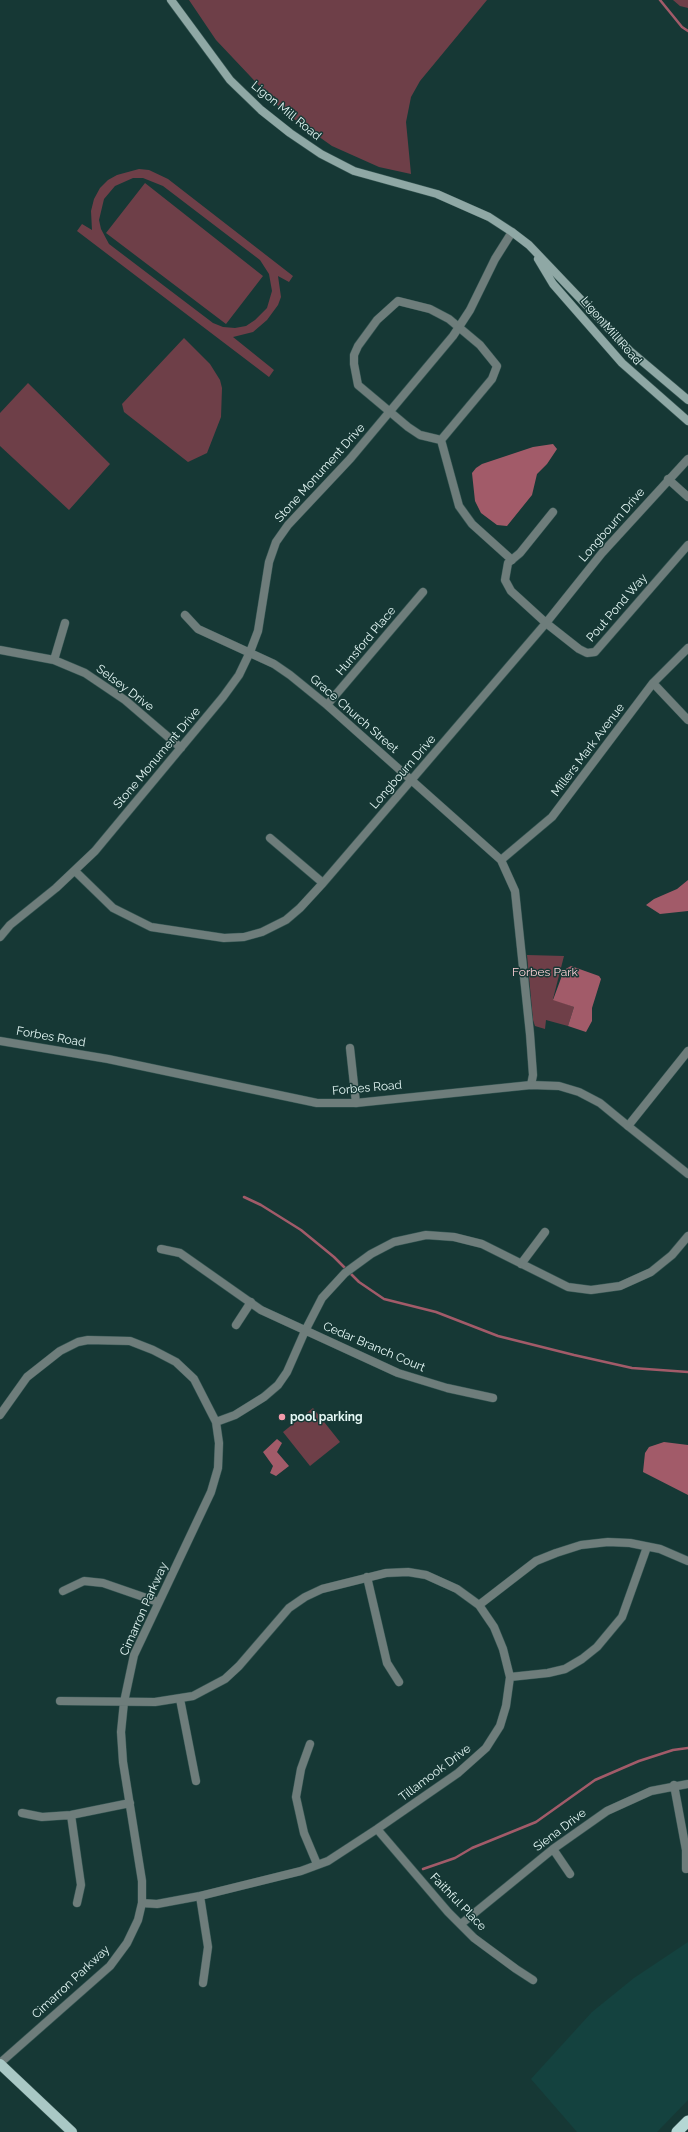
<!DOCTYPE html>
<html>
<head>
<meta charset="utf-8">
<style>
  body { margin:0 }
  canvas { display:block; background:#163835 }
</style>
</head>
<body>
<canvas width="688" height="2132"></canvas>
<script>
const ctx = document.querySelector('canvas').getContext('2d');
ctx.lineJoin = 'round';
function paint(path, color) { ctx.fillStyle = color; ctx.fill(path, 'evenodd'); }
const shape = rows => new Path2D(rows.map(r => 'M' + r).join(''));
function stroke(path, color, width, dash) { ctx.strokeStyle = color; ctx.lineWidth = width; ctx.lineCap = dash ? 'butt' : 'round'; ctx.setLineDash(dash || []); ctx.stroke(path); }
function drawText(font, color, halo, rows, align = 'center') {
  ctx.font = font + ' Raleway,sans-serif'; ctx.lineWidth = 3; ctx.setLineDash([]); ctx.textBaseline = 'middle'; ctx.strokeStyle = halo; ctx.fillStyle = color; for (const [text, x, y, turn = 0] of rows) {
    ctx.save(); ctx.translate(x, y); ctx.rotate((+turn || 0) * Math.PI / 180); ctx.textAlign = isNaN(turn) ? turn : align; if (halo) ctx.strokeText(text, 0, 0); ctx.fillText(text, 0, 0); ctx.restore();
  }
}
const built = shape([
  [688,1942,688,2100,657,2132,577,2132,531,2079,592,2012,634,1978]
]);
const green = shape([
  [189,0,487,0,420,81,411,97,406,122,411,174,379,167,332,146,284,112,216,40],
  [673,0,688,0,688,8,680,6],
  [139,169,149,170,168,179,293,276,289,282,278,276,281,297,278,305,267,320,253,332,233,337,274,370,269,377,77,231,82,224,92,230,91,211,94,199,100,188,108,180,117,175],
  [133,178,143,178,163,186,260,260,269,274,272,291,267,308,255,320,246,326,235,328,223,327,213,323,109,244,101,229,99,220,104,199,115,186],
  [145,183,263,276,226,324,106,233],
  [184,338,210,364,220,380,222,388,221,417,207,453,188,462,124,412,122,404],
  [28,383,110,464,69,510,0,446,0,413],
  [527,955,564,956,553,999,574,1007,568,1026,546,1020,545,1029,535,1026,533,1020],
  [313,1408,340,1442,310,1466,283,1432]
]);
const water = shape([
  [553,444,557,449,547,464,537,474,532,495,507,526,497,525,481,513,475,501,472,473,476,468,482,464,533,447],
  [688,880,688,911,660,914,646,905,654,899,677,889],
  [571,966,599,976,601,979,592,1008,592,1021,586,1032,568,1026,574,1007,553,1000,564,970],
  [277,1439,282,1443,277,1452,289,1466,276,1476,270,1473,273,1466,263,1452],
  [664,1442,688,1445,688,1495,643,1472,645,1453,649,1447]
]);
const stream = shape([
  [660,0,682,27,688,31],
  [244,1197,261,1205,301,1230,334,1257,359,1282,384,1299,436,1312,498,1336,574,1355,632,1368,688,1372],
  [423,1869,455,1858,472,1848,536,1822,595,1780,639,1761,673,1750,688,1748]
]);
const minor = shape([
  [441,440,492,379,497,366,480,345,449,319,430,309,398,301,377,320,358,346,354,355,354,364,358,385,408,427,420,435,441,440,459,506,472,524,512,560],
  [668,479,688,497],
  [553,512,520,553,508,563,505,580,511,591,546,623,579,649,587,653,595,652,688,545],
  [185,615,198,629,274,664,290,675,327,705,501,860,515,891,530,1034,533,1075,531,1085],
  [0,650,54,660,85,673,125,700,181,748],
  [54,660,65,623],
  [653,683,688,720],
  [327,705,423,592],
  [270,838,323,883],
  [501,860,552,817,653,683,688,648],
  [75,871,113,908,151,927,224,938,244,937,262,932,286,920,300,908,323,883,546,623,602,553,688,459],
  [0,937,10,925,56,888,95,851,223,697,239,675,250,652,258,631,269,562,276,542,288,525,350,459,453,336,470,310,495,259,512,232],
  [350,1048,356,1103],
  [628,1126,688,1174],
  [161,1249,180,1253,261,1310,398,1373,447,1388,493,1398],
  [521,1264,545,1232],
  [236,1325,251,1302],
  [0,1415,27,1377,60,1351,78,1342,88,1340,130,1341,153,1350,176,1362,194,1379,216,1422,219,1443,218,1468,211,1492,134,1655,124,1702,121,1732,123,1762,142,1881,142,1903,138,1920,127,1943,110,1966,0,2063],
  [216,1422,235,1415,264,1397,278,1385,287,1372,305,1331,322,1298,345,1273,371,1254,394,1242,426,1235,454,1237,482,1244,568,1287,591,1290,620,1286,651,1272,672,1255,688,1236],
  [367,1577,387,1663,399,1682],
  [63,1591,84,1581,103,1583,158,1602],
  [479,1605,536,1561,556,1553,581,1545,608,1542,630,1543,660,1549,688,1561],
  [510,1677,548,1673,565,1669,582,1659,597,1647,622,1617,647,1547],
  [180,1699,196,1781],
  [60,1701,155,1702,193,1696,225,1679,239,1666,289,1608,305,1597,322,1589,386,1573,408,1572,426,1575,457,1589,479,1605,494,1627,503,1649,510,1677,506,1706,500,1726,486,1748,458,1773,377,1829,328,1861,301,1871,200,1896,157,1904,142,1903],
  [310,1744,301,1769,296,1797,304,1833,317,1864],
  [674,1785,686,1850,686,1869],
  [22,1813,42,1817,71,1815,130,1803],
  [71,1815,81,1885,77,1903],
  [377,1829,448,1912,474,1938,516,1969,533,1980],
  [553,1849,570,1874],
  [200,1896,208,1947,203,1983],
  [461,1924,553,1849,607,1811,651,1791,688,1784]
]);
const tertiary = shape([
  [0,1041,108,1059,317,1103,356,1103,531,1085,559,1086,579,1092,600,1103,628,1126,688,1051]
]);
const secondary = shape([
  [171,0,230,80,261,110,290,133,321,154,354,171,437,194,489,217,512,232,529,245,630,351,688,400],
  [538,259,553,284,622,363,688,421]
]);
const primary = shape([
  [0,2064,72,2132]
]);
const trunk = shape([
  [677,2132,688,2121]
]);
const markers = [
  [282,1417,4,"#f39aaa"]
];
const streetNames = [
  ["Ligon Mill Road",286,111,39],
  ["Ligon Mill Road",611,331,49],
  ["Stone Monument Drive",320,473,-48],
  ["Longbourn Drive",612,525,-49],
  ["Pout Pond Way",617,608,-49],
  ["Hunsford Place",366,641,-50],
  ["Selsey Drive",125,688,37],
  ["Grace Church Street",354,714,41],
  ["Millers Mark Avenue",588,750,-53],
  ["Stone Monument Drive",157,758,-50],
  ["Longbourn Drive",403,772,-49],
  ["Forbes Road",51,1037,10],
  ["Forbes Road",367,1088,-5],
  ["Cedar Branch Court",374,1347,23],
  ["Cimarron Parkway",144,1609,-66],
  ["Tillamook Drive",435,1773,-37],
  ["Siena Drive",560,1830,-37],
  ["Faithful Place",458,1902,46],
  ["Cimarron Parkway",71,1982,-43]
];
const parkNames = [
  ["Forbes Park",545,972]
];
const poiNames = [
  ["pool parking",290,1417]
];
paint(built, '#14423f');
paint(green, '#6e3f48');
paint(water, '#a25b69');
stroke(stream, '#a25b69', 2.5);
stroke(minor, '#375754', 9);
stroke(tertiary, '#375754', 9);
stroke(secondary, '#375754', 9);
stroke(primary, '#375754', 11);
stroke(trunk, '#375754', 12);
stroke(minor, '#6e7d7b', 8);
stroke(tertiary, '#6e7d7b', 8);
stroke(secondary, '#8fa8a5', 8);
stroke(primary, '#a9c8c5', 10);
stroke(trunk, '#b4d7d4', 11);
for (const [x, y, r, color] of markers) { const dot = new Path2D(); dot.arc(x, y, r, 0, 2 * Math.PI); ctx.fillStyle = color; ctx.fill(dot); stroke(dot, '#163835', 1.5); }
drawText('12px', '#e4f7f5', '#163835', streetNames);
drawText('12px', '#fbd0d6', '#163835', parkNames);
drawText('bold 12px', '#e4f7f5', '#163835', poiNames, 'left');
</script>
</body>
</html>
